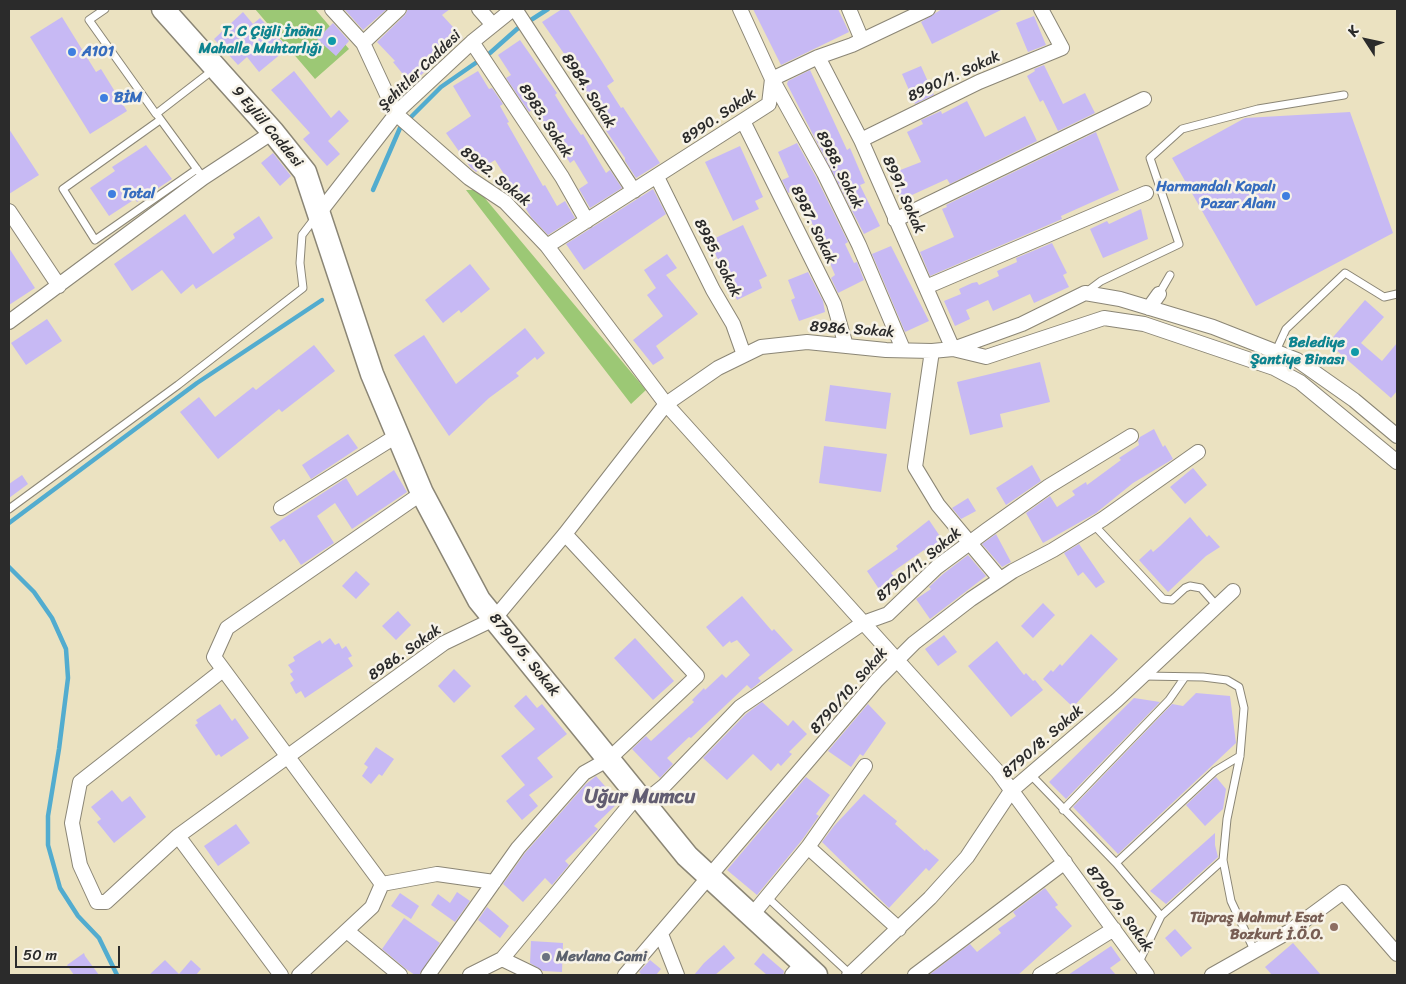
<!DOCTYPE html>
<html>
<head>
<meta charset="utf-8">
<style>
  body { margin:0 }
  #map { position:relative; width:1406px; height:984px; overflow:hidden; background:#ebe2c1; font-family:Sriracha,sans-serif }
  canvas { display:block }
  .frame { position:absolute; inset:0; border:10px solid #2b2b2b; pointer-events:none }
  .north { position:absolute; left:1341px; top:15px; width:50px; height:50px; -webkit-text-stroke:4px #f7f3e8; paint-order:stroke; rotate:305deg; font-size:14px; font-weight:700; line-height:20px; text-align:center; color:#2b2b2b }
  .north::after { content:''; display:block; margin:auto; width:18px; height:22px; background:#2b2b2b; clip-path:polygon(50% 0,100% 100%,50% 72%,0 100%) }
  .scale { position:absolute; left:15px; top:946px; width:105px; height:22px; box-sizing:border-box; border:2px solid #2b2b2b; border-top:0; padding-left:6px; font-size:15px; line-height:18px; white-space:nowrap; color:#2b2b2b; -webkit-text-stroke:4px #f7f3e8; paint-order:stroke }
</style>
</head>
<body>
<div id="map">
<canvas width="1406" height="984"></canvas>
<div class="frame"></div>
<div class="north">K</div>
<div class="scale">50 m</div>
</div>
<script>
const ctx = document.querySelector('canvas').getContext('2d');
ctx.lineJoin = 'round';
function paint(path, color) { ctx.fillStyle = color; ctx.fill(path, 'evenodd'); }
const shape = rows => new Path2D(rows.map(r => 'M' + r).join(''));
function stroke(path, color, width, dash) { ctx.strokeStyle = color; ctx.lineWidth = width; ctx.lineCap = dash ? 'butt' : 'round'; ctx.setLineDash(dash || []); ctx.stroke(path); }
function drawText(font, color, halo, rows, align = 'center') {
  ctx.font = font + ' Sriracha,sans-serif'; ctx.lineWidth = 5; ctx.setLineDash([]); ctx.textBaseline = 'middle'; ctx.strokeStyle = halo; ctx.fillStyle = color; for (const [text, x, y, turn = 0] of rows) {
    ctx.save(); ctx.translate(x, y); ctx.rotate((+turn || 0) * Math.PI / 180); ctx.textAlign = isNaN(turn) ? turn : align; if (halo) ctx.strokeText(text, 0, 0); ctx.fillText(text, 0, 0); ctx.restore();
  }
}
const green = shape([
  [255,9,315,9,349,49,315,79],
  [466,190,478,190,646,390,631,404]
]);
const stream = shape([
  [373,190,400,128,441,87,490,53,517,29,548,9],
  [9,523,197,383,322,300],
  [9,567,34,592,52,618,66,649,68,678,59,749,48,816,48,845,60,888,78,916,99,938,117,975]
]);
const building = shape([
  [347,9,387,9,363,30,345,10],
  [408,9,450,9,442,15,463,38,411,84,393,62,395,61,377,42,405,15],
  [562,9,568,9,601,60,614,81,607,86,621,108,623,107,660,163,636,178,625,161,625,158,600,122,602,120,591,103,593,101,578,79,581,78,542,22],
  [753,9,838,9,849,32,781,65],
  [942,9,1003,9,932,44,921,22],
  [243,12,253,24,260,18,288,48,259,72,247,57,238,65,214,39],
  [1034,16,1046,45,1028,52,1016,23],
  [62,17,96,72,101,69,127,111,90,134,30,37],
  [333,23,349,41,336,56,317,39],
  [520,40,557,93,555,95,568,116,581,135,583,134,606,173,610,170,622,188,590,208,579,189,588,183,574,160,570,163,535,108,529,112,506,78,511,75,498,55],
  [1044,65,1063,104,1085,93,1095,113,1058,131,1043,100,1040,102,1027,76,1035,71,1034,69],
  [921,66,934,95,915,104,902,74],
  [810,70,847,150,850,148,865,183,860,185,880,226,864,234,787,84,788,81],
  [294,71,331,118,339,110,349,121,328,141,340,154,327,166,303,139,310,133,271,90],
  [478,71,489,89,492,88,503,104,500,106,509,122,507,123,543,186,545,185,557,206,565,201,575,218,548,235,531,217,495,160,476,172,470,167,446,133,471,116,453,86],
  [967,101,985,137,1025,116,1037,141,950,184,947,179,901,200,890,174,921,162,907,132,923,124,921,120,941,111,942,114],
  [1350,112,1393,233,1256,306,1172,158,1245,118],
  [9,129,39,175,9,194],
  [1096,132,1119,190,1061,216,1062,219,930,276,920,252,954,237,942,209,947,207,946,205],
  [797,143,816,177,848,242,845,244,854,263,857,262,864,280,838,293,831,278,835,275,817,233,795,190,788,193,782,180,789,177,778,152],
  [146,145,172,179,137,202,135,199,109,216,90,188,115,171,112,167],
  [740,146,763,197,755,201,759,209,733,221,705,162],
  [273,153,291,176,280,186,261,163],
  [653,189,666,214,584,270,566,244],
  [1141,209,1148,239,1103,258,1090,229,1107,221,1109,224],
  [185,214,213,254,235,238,233,234,259,216,273,238,196,289,193,284,181,294,162,270,132,291,114,264],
  [743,225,767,276,759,280,762,288,737,300,709,241],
  [1052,243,1067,273,1063,275,1069,287,1034,303,1030,294,993,311,988,300,966,310,970,319,955,326,944,301,961,294,959,289,972,283,977,282,979,285,999,276,997,271,1017,262,1016,258],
  [891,246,929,321,905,332,872,254],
  [9,248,35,288,9,305],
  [667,254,677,268,666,275,698,314,656,346,664,358,653,365,633,340,663,316,647,295,656,288,644,270],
  [470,264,490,289,461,313,459,310,443,323,425,300],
  [808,272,823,301,825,312,799,321,791,300,795,298,788,280],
  [1365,300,1384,317,1361,343,1382,361,1397,343,1397,391,1391,398,1328,343],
  [47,319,62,341,26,365,11,343],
  [525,328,545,353,537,360,535,357,516,373,519,376,489,398,449,436,394,355,424,335,456,384],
  [314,345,335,371,282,412,279,409,218,459,180,412,199,397,215,417,253,387,256,390],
  [1040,362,1050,402,1000,414,1003,427,970,435,957,382],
  [830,385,891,393,886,429,825,421],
  [1154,429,1163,447,1165,445,1173,459,1133,483,1096,513,1043,543,1026,513,1050,496,1057,507,1075,495,1072,491,1086,482,1087,485,1121,460,1119,458,1139,445,1138,441,1140,437],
  [348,434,358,448,311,479,302,465],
  [824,446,887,454,881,492,819,483],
  [1032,465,1041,481,1006,505,996,488],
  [1193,468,1207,485,1185,504,1170,487],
  [394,470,407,492,352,529,335,503,317,516,334,543,301,565,284,539,280,542,270,527,346,478,357,496],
  [22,475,28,484,9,498,9,484],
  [968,498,976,511,961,519,952,508],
  [1190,517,1207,537,1209,535,1220,547,1206,556,1168,592,1139,560,1151,549,1153,552,1160,546],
  [929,520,948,548,931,560,924,550,891,573,895,578,879,589,867,571,898,549,896,546],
  [996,534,1011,562,1002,567,982,544],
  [1079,544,1105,582,1096,588,1083,572,1078,576,1064,553],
  [968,555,986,576,930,619,916,599,931,589,929,587,943,574],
  [356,571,370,584,356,599,342,586],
  [742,596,772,631,774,629,793,650,758,678,761,681,755,686,751,689,747,685,691,738,689,737,667,758,673,764,660,778,632,749,646,736,651,741,694,702,692,700,704,688,705,690,722,674,726,678,750,655,737,640,731,643,730,641,723,647,706,627],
  [1043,603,1055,615,1033,638,1021,626],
  [398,611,411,625,396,640,382,626],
  [1091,634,1118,659,1073,707,1043,679,1051,670,1053,672,1060,664,1062,666],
  [944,635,957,652,938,666,925,649],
  [330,638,335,645,339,643,342,649,346,646,352,656,348,658,353,666,305,698,301,691,296,694,290,683,294,680,290,674,293,672,288,665,295,661,293,657,320,640,322,644],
  [635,638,674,681,653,700,614,658],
  [997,641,1024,675,1026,673,1033,681,1035,680,1043,690,1011,717,968,666],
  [454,669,471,686,454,703,438,686],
  [1196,693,1230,696,1236,743,1118,854,1073,807,1172,704,1183,706],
  [526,695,537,708,542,704,567,734,537,758,553,777,529,795,538,806,522,820,506,801,525,785,501,756,535,729,514,706],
  [1134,698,1160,702,1066,799,1049,782],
  [762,702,788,726,793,720,807,734,789,752,792,754,781,766,778,763,771,771,753,754,727,780,703,758,746,714],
  [220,704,232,721,235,718,249,738,221,757,219,754,216,756,195,725,198,723,196,720],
  [868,704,886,723,863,756,860,754,851,767,828,751],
  [376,747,394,759,382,776,379,774,371,784,362,776,368,767,364,764],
  [596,776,619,802,594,826,598,829,565,861,569,865,552,885,545,878,523,902,503,884,525,853,586,784],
  [806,777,830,795,816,814,819,816,802,840,757,895,727,870],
  [1216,777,1226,789,1223,809,1205,826,1186,805],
  [112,790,122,802,130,796,146,817,114,843,97,822,101,819,91,807],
  [864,794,897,821,895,824,925,851,926,849,939,860,929,871,926,868,889,908,822,842,834,826],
  [236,824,250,843,218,866,204,846],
  [1215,833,1215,845,1218,857,1166,904,1150,891],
  [1045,888,1058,905,1055,907,1072,926,1018,975,929,975,970,944,977,952,1001,933,998,929,1016,916,1013,912],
  [457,892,470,901,455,922,431,905,438,894,450,903],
  [400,893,419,906,411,919,391,906],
  [487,907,509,926,500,938,478,920],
  [404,918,440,943,419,975,415,975,406,969,382,949],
  [1175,929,1192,948,1181,957,1165,938],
  [531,941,563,943,562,972,543,971,530,963],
  [1293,943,1321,975,1272,975,1265,967],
  [724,945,735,958,715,975,694,975,704,963],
  [1111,946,1121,960,1110,968,1116,975,1068,975],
  [84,953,85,956,99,975,74,975,67,965],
  [763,953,784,971,783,975,767,975,754,964],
  [165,960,179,974,191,960,201,969,196,975,149,975],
  [650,960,661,969,656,975,642,975,639,972]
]);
const service = shape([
  [105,9,89,20,156,114,213,70],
  [158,116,199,172],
  [160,120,63,189,95,240,197,169],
  [1085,293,1101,281,1179,244,1150,158,1182,129,1258,109,1344,95],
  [1159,294,1170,275],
  [1269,366,1286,329,1345,273,1384,297,1397,294],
  [9,509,178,385,303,288,300,263,302,235,315,218],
  [1094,525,1163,599,1172,600,1185,588,1190,586,1201,588,1217,606],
  [1144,676,1203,677,1227,680,1239,687,1244,708,1240,756,1227,819,1223,860,1231,901,1255,952],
  [1030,774,1116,863,1161,916],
  [1063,810,1169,700,1185,677],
  [1116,863,1215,771,1240,756],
  [767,897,850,974],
  [1139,962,1161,916,1223,860]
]);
const minor = shape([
  [332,9,363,43,396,114,469,178,505,202,547,246,666,404,998,772,1147,975],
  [479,9,493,25],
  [515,9,634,191],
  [740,9,772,79,824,173,859,245,903,349],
  [849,9,862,40],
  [472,42,562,177,587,221],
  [363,43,399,9],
  [818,57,861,140,953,349],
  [743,121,834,304,846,346],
  [861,140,979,82,1062,48,1041,9],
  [657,177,713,290,733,324,744,355],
  [9,211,59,286],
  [320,212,400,109,472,42,513,9],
  [895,220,1144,99],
  [547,246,769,104,772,79,818,57,852,45,928,9],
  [926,287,1146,193],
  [1149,308,1159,294],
  [9,322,203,178,273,132],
  [953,349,986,357,1104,318,1144,324,1274,368,1300,382,1397,462],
  [932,351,915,467,938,505,1000,579],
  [422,493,227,628,214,657,382,884,437,874,494,882],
  [281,508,398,435],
  [223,670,80,782,72,823,80,865,97,902,106,902,178,836,444,643,494,619,565,534,666,404,718,368,761,347,807,342,886,350,932,351,953,349,1022,324,1085,293,1120,299,1213,327,1297,360,1354,400,1397,436],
  [644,802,664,786,740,707,863,623,888,614,937,567,987,530,1049,486,1131,436],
  [178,836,281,975],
  [808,847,899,929],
  [752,915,808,847,865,766],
  [347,931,400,975],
  [661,934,677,975],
  [502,959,638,795],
  [299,975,372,907,382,884],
  [428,975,518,848,584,773,609,759,697,676,565,534],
  [470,975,502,959,535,975],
  [625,975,877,680,914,643,971,599,1013,571,1053,550,1103,519,1198,452],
  [792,975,803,963],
  [849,975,930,898,967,857,1011,791,1117,700,1233,591],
  [915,975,1065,862],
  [1040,975,1114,929],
  [1212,975,1290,931,1343,892,1397,954]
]);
const primary = shape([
  [163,9,273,132,305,172,372,374,422,493,479,600,687,856,816,975]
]);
const markers = [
  [332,41,5,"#0f9aa8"],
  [72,52,5,"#3f7fe0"],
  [104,98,5,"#3f7fe0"],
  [112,194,5,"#3f7fe0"],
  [1286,196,5,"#3f7fe0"],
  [1355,352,5,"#0f9aa8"],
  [1334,927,5,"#8d6e63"],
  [546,957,5,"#6b7280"]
];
const cultureNames = [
  ["T. C Çiğli İnönü",322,32],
  ["Mahalle Muhtarlığı",322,49],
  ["Belediye",1345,343],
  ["Şantiye Binası",1345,360]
];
const shopNames = [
  ["A101",82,52],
  ["BİM",114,98],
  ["Harmandalı Kapalı",1276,187,"right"],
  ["Pazar Alanı",1276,204,"right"],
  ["Total",122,194]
];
const streetNames = [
  ["Şehitler Caddesi",420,71,-44],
  ["8990/1. Sokak",954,77,-25],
  ["8984. Sokak",588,91,57],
  ["8990. Sokak",719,117,-34],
  ["8983. Sokak",545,121,57],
  ["9 Eylül Caddesi",267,127,50],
  ["8988. Sokak",839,170,63],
  ["8982. Sokak",495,177,39],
  ["8991. Sokak",903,195,66],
  ["8987. Sokak",813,225,64],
  ["8985. Sokak",717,258,63],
  ["8986. Sokak",852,330,4],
  ["8790/11. Sokak",919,565,-40],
  ["8986. Sokak",405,653,-35],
  ["8790/5. Sokak",524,655,51],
  ["8790/10. Sokak",849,691,-49],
  ["8790/8. Sokak",1043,742,-41],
  ["8790/9. Sokak",1119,909,54]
];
const educationNames = [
  ["Tüpraş Mahmut Esat",1324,918],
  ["Bozkurt İ.Ö.O.",1324,935]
];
const worshipNames = [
  ["Mevlana Cami",556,957]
];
const districtNames = [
  ["Uğur Mumcu",640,798]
];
paint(green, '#9cc875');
stroke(stream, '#52accf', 4.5);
paint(building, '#c7b9f4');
stroke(service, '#8b8676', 9);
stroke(minor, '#8b8676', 16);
stroke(primary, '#8b8676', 25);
stroke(service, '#fff', 7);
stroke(minor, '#fff', 14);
stroke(primary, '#fff', 22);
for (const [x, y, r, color] of markers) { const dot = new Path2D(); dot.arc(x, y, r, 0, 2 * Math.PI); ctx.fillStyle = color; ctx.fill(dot); stroke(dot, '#f7f3e8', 2); }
drawText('bold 15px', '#0d838f', '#f7f3e8', cultureNames, 'right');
drawText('bold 15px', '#366cbe', '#f7f3e8', shopNames, 'left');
drawText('15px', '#2b2b2b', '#f7f3e8', streetNames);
drawText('bold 15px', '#785e54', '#f7f3e8', educationNames, 'right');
drawText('bold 15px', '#5b616d', '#f7f3e8', worshipNames, 'left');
drawText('bold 20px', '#625d71', '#f7f3e8', districtNames);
</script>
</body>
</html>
